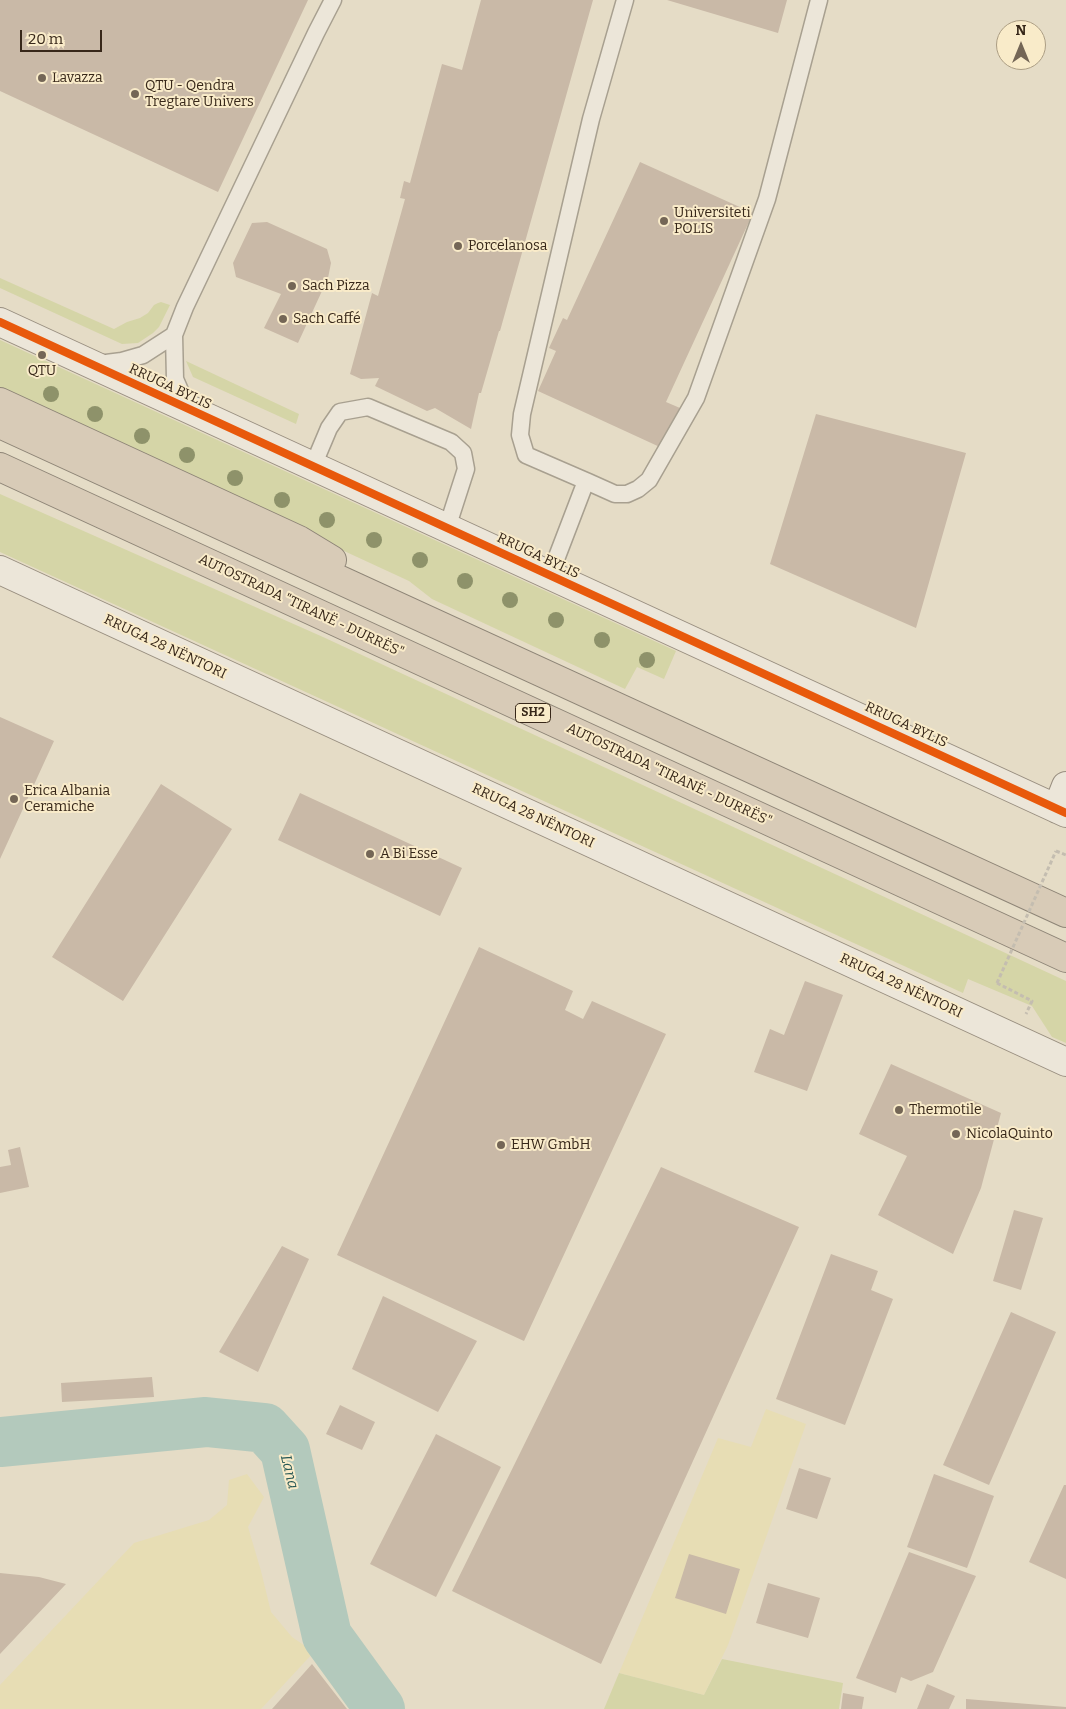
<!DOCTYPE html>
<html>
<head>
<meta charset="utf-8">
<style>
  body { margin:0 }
  #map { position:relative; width:1066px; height:1709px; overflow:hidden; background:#e5dcc6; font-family:Bitter,serif }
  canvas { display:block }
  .north { position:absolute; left:996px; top:20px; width:50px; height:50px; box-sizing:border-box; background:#f9ebc9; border:1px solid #ab9d83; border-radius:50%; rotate:0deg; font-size:14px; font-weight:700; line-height:20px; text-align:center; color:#372719 }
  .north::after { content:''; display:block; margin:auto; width:18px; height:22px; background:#746656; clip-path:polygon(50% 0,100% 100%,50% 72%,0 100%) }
  .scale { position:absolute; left:20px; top:30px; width:82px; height:22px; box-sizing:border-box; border:2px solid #372719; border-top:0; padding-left:6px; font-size:15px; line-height:18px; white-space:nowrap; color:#372719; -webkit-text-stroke:4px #f9ebc9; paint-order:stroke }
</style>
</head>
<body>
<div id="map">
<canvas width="1066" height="1709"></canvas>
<div class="north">N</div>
<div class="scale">20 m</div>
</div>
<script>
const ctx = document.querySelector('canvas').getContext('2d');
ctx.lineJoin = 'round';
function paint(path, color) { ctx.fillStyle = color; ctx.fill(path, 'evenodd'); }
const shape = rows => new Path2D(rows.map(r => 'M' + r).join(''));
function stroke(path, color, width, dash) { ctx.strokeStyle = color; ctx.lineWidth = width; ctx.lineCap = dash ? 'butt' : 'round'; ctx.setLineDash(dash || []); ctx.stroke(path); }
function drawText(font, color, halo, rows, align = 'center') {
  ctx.font = font + ' Bitter,serif'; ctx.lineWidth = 4; ctx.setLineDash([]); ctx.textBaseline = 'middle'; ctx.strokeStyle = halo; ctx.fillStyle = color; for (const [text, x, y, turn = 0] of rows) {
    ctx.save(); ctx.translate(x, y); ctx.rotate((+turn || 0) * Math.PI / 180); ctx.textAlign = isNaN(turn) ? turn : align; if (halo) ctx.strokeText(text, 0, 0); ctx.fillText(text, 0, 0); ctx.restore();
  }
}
const farmland = shape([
  [766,1409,806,1424,728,1645,704,1695,619,1673,718,1438,751,1447],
  [247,1474,264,1497,248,1527,261,1571,271,1612,292,1637,314,1652,261,1709,0,1709,0,1685,134,1543,209,1520,227,1505,229,1480]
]);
const green = shape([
  [0,278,114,329,127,322,140,318,148,313,154,305,158,303,161,302,170,305,159,327,153,333,138,343,122,344,0,288],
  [0,340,676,651,664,679,637,667,625,689,432,599,409,581,0,392],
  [186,361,299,414,296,424,193,377],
  [0,494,323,637,1066,981,1066,1043,1052,1037,1032,1006,968,979,963,993,0,552],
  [722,1659,843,1683,839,1709,604,1709,619,1673,704,1695]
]);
const river = shape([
  [0,1442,206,1422,265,1428,285,1450,327,1636,380,1709]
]);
const building = shape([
  [0,0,308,0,218,192,0,91],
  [481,0,593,0,500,331,499,331,481,393,479,393,471,429,435,408,427,411,375,386,379,378,361,379,350,374,372,293,378,296,405,199,400,198,404,181,410,183,442,64,462,70],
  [667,0,787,0,778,33],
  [640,162,753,213,666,402,680,408,662,448,538,391,556,351,549,348,563,318,567,320],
  [267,222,327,249,331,263,328,278,298,343,264,328,281,294,236,277,233,263,252,223],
  [816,414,966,453,916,628,770,564],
  [0,717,54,741,0,859],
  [161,784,232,829,123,1001,52,957],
  [300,793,462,868,440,916,278,840],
  [479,947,573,991,565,1010,583,1019,592,1001,666,1034,524,1341,337,1255],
  [805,981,843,995,807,1091,754,1072,770,1029,784,1035],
  [891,1064,1001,1113,981,1188,953,1254,878,1215,907,1156,859,1134],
  [20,1147,29,1187,0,1193,0,1167,11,1165,8,1150],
  [661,1167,799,1227,601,1664,452,1591],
  [1014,1210,1043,1218,1021,1290,993,1281],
  [282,1246,309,1259,258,1372,219,1352],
  [831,1254,878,1271,871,1290,893,1299,845,1425,776,1399],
  [383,1296,477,1341,438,1412,352,1369],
  [1011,1312,1056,1332,989,1485,943,1465],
  [152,1377,154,1397,62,1402,61,1383],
  [340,1405,375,1422,362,1450,326,1434],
  [436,1434,501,1467,436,1597,370,1564],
  [799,1468,831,1478,817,1519,786,1509],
  [934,1474,994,1496,967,1568,907,1547],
  [1064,1485,1066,1485,1066,1579,1029,1562],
  [909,1552,976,1576,933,1672,911,1681,901,1677,896,1693,856,1678],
  [689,1554,740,1569,726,1614,675,1598],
  [0,1573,39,1577,66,1584,0,1654],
  [768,1583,820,1598,808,1638,756,1623],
  [312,1664,347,1709,272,1709],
  [927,1684,955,1696,949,1709,917,1709],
  [843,1693,864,1697,862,1709,841,1709],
  [966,1699,1066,1707,1066,1709,966,1709]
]);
const path = shape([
  [1056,851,1066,855],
  [997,983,1032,1001,1026,1014]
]);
const lane = shape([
  [98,364,122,361,143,355,174,335],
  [188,409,175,379,174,335,185,307,316,33,333,0],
  [313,466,329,428,340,412,368,407,451,442,463,453,466,469,447,528],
  [586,481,615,494,627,494,638,489,649,480,696,398,767,199,819,0],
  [550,575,586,481,526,455,520,435,522,414,591,119,625,0]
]);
const secondary = shape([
  [0,322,1066,813],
  [0,570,1066,1062],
  [1057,809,1066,786]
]);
const highway = shape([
  [0,402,299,540,332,560],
  [0,424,1066,913],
  [0,467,1066,958]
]);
const pathBridge = shape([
  [997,983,1056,851]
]);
const cycleway = shape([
  [0,322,1066,813]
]);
const trees = [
  [51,394],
  [95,414],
  [142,436],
  [187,455],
  [235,478],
  [282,500],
  [327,520],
  [374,540],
  [420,560],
  [465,581],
  [510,600],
  [556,620],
  [602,640],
  [647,660]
];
const markers = [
  [42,78,5,"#746656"],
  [135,94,5,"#746656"],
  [664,221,5,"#746656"],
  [458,246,5,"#746656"],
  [292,286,5,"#746656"],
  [283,319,5,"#746656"],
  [42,355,5,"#746656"],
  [14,799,5,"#746656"],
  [370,854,5,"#746656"],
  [899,1110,5,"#746656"],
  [956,1134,5,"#746656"],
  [501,1145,5,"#746656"]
];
const shields = [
  [533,713,35]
];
const shieldNames = [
  ["SH2",533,713]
];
const poiNames = [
  ["Lavazza",52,78],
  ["QTU - Qendra",145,86],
  ["Tregtare Univers",145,102],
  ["Universiteti",674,213],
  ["POLIS",674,229],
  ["Porcelanosa",468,246],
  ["Sach Pizza",302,286],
  ["Sach Caffé",293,319],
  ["QTU",42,371,"center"],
  ["Erica Albania",24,791],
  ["Ceramiche",24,807],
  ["A Bi Esse",380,854],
  ["Thermotile",909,1110],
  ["NicolaQuinto",966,1134],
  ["EHW GmbH",511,1145]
];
const streetNames = [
  ["RRUGA BYLIS",170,387,25],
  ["RRUGA BYLIS",538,556,25],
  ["AUTOSTRADA \"TIRANË - DURRËS\"",301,606,25],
  ["RRUGA 28 NËNTORI",165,647,25],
  ["RRUGA BYLIS",906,725,25],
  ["AUTOSTRADA \"TIRANË - DURRËS\"",669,775,25],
  ["RRUGA 28 NËNTORI",533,816,25],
  ["RRUGA 28 NËNTORI",901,986,25]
];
const waterNames = [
  ["Lana",289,1472,76]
];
paint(farmland, '#e7ddb4');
paint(green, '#d5d5a7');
stroke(river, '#b3c9bc', 50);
paint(building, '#c9b9a7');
stroke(lane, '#a8a090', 19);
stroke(secondary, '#998f80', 30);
stroke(highway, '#8e8577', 30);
stroke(path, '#c4bdb0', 3, [4, 2.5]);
stroke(lane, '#ece6d9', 16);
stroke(secondary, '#ece6d9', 28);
stroke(highway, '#d8cbb7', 28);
stroke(pathBridge, '#c4bdb0', 3, [4, 2.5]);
stroke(cycleway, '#e8590c', 8);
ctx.fillStyle = '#8e926a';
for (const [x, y] of trees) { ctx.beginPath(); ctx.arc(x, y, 8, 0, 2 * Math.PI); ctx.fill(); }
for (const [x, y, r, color] of markers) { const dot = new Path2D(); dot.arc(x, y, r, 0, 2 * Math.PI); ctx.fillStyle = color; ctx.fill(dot); stroke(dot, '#f9ebc9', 2); }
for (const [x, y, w] of shields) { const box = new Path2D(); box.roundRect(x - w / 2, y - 9.5, w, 19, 4); ctx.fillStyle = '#f9ebc9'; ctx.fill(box); stroke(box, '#372719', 1); }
drawText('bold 12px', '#372719', null, shieldNames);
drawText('14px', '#372719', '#f9ebc9', poiNames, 'left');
drawText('14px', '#372719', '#f9ebc9', streetNames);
drawText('italic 15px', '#275855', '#f9ebc9', waterNames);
</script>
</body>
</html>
